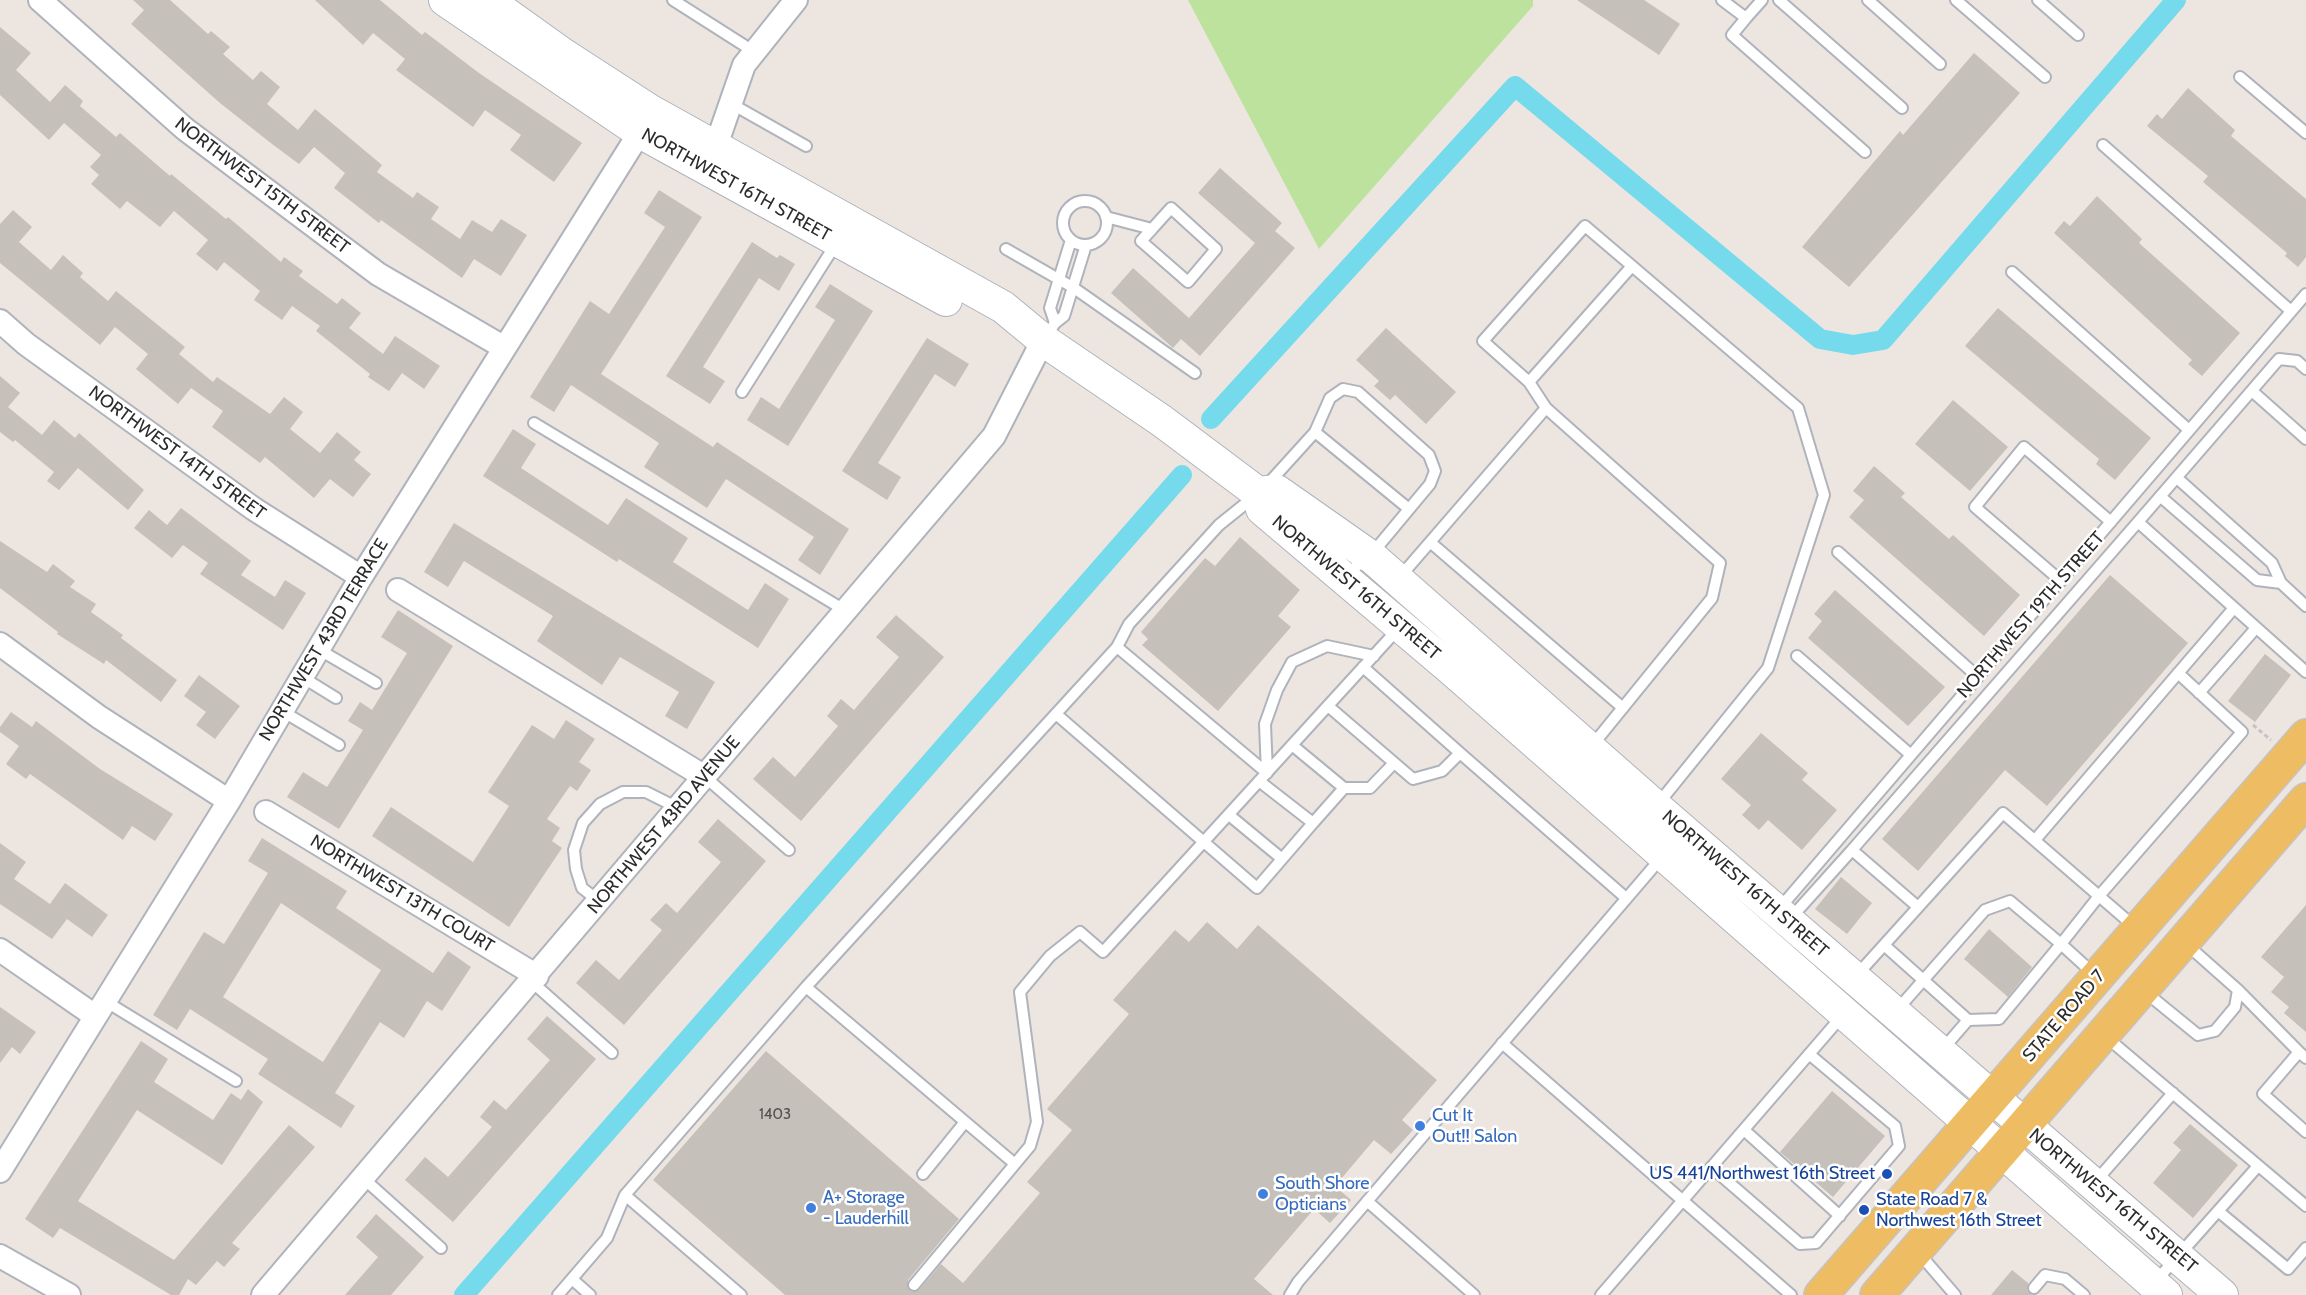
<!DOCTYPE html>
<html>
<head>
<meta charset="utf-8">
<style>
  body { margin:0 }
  canvas { display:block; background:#ede5df }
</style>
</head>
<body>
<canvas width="2306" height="1295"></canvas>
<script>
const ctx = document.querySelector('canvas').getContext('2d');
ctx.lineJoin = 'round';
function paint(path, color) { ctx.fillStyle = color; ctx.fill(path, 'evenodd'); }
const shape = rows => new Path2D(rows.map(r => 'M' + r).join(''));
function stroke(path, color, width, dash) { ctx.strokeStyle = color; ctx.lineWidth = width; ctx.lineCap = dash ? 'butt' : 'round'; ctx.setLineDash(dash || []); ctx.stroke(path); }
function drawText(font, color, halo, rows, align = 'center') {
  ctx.font = font + ' Cabin,sans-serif'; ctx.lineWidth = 5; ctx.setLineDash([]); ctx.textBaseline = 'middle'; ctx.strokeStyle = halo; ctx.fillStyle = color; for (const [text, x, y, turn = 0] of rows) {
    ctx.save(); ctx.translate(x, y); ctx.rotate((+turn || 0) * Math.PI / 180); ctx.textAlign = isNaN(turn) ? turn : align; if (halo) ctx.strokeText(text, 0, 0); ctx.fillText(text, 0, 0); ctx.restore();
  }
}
const green = shape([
  [1188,0,1533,0,1533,6,1319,249]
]);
const canal = shape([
  [1211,419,1515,86,1820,339,1853,345,1883,340,2176,0],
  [464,1295,1182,475]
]);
const building = shape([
  [133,0,170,0,208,34,211,31,230,47,223,54,253,80,261,71,280,87,267,104,298,130,315,109,382,165,377,172,413,198,417,192,439,207,431,219,460,239,472,220,492,232,501,219,527,235,501,276,474,259,462,278,381,220,379,223,334,188,345,173,314,147,299,164,272,144,220,103,131,24,144,10],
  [315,0,380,0,422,35,425,32,479,73,582,143,554,182,510,150,521,135,485,110,473,127,396,70,405,59,373,33,363,45],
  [1577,0,1644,0,1680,24,1659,55],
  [0,27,31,53,16,70,50,102,65,85,83,101,80,106,116,137,120,133,170,176,171,174,226,219,228,217,281,262,284,257,303,271,299,276,337,304,342,298,361,313,349,328,383,354,395,336,440,366,424,389,402,373,389,391,368,377,370,374,316,331,320,326,292,306,282,320,254,300,260,291,224,262,217,271,196,254,208,240,174,211,160,227,127,201,120,209,91,184,99,175,90,167,101,155,64,123,49,140,0,95],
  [1974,53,2020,93,1849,287,1802,247,1900,131,1903,135],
  [2188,88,2235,130,2231,136,2306,199,2306,257,2298,267,2285,256,2287,253,2203,182,2208,176,2147,126,2157,114,2162,119],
  [1220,168,1282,223,1275,231,1295,248,1200,356,1181,339,1173,348,1111,293,1133,268,1189,318,1255,243,1198,193],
  [659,190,702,217,601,374,713,447,717,442,849,529,820,575,798,560,814,537,726,479,707,508,644,467,659,443,571,385,554,412,530,397,590,301,609,314,665,227,644,213],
  [2097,196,2142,239,2139,243,2240,333,2202,376,2188,364,2192,360,2054,233,2064,221,2070,226],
  [13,210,32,227,19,242,51,270,63,255,83,273,80,277,108,301,116,291,185,347,179,354,213,382,217,377,270,414,284,397,303,412,290,429,320,453,337,432,361,452,354,460,371,474,353,497,330,479,314,498,265,457,260,463,212,427,223,411,191,388,178,404,136,369,148,354,115,327,100,345,0,263,0,224],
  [752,242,777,258,780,255,795,264,779,291,759,278,703,367,725,381,710,404,666,376],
  [830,284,873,311,788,446,747,420,761,397,779,409,835,320,815,307],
  [1998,308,2151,438,2115,480,2096,464,2099,459,1965,346],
  [1386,328,1456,392,1426,424,1395,395,1390,400,1374,386,1379,381,1356,360],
  [927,338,969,364,955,387,935,374,878,463,901,477,887,500,842,471],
  [0,376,20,393,8,407,42,435,54,420,75,438,79,433,144,490,128,510,78,468,59,490,47,481,54,472,15,440,13,442,0,432],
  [1953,400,2008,447,1970,491,1915,444],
  [513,429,536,444,521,468,608,525,626,498,688,538,673,562,748,610,765,583,789,599,758,648,619,559,617,562,483,476],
  [1874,466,1905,493,1901,497,1949,539,1953,535,2020,595,1984,636,1849,517,1864,500,1853,491],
  [181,508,251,561,241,575,275,597,285,580,306,593,283,630,200,574,208,563,183,545,172,558,134,528,149,510,167,525],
  [454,523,715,682,687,729,665,716,679,692,620,657,602,685,537,641,553,616,464,561,448,587,424,572],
  [1240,537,1300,590,1278,616,1291,627,1218,711,1142,645,1148,639,1141,632,1205,558,1215,566],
  [0,541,47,572,53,564,75,581,70,587,96,604,91,612,123,635,121,638,177,680,161,702,106,660,104,664,57,634,58,632,0,588],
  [2110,575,2188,643,2047,806,2005,770,1918,871,1882,839],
  [1835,590,1945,687,1908,726,1808,638,1822,621,1814,614],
  [398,610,453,646,339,829,287,797,303,772,327,787,363,730,348,721,360,702,372,710,407,653,381,637],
  [896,615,944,657,801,821,753,779,773,757,795,777,838,726,827,716,841,699,854,710,899,657,876,637],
  [2265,654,2291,675,2255,722,2228,701],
  [199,675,240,706,215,739,196,725,206,712,184,696],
  [11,712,32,727,36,721,100,769,173,814,155,841,132,826,123,840,30,774,26,779,6,764,19,746,0,732,0,727],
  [566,720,595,739,579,762,591,770,577,791,570,786,547,819,560,828,552,841,562,848,509,927,372,836,391,807,473,862,509,806,488,792,532,725,554,739],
  [1761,733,1808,773,1802,780,1837,810,1802,850,1768,820,1759,830,1742,815,1751,805,1721,779],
  [718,819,766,861,624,1025,576,983,596,960,619,980,662,930,650,920,666,903,677,913,721,862,698,842],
  [262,838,347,891,336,908,433,973,448,951,471,967,442,1011,427,1001,404,1038,380,1022,335,1093,355,1106,341,1128,258,1074,268,1059,190,1009,177,1030,153,1015,204,932,224,944,268,873,248,861],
  [281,903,381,970,323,1062,223,997],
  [0,843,26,862,14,879,50,904,65,883,108,915,92,937,67,919,52,939,0,904],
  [1841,877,1872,903,1847,934,1815,909],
  [2306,905,2306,1032,2284,1013,2289,1007,2271,992,2284,977,2261,957],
  [1207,922,1237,949,1258,925,1437,1080,1402,1120,1413,1130,1391,1154,1374,1140,1335,1186,1351,1200,1330,1223,1314,1209,1254,1279,1273,1295,785,1295,653,1180,766,1051,959,1219,908,1280,909,1290,913,1292,919,1290,941,1264,963,1283,1040,1193,1027,1182,1072,1130,1047,1109,1129,1014,1113,1000,1175,930,1189,942],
  [1989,929,2032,967,2008,997,1964,959],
  [0,1007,36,1032,20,1054,12,1047,0,1063],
  [547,1016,596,1059,453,1222,405,1180,425,1157,448,1177,492,1127,480,1117,494,1100,506,1110,550,1060,527,1039],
  [141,1041,168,1059,154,1082,213,1120,231,1093,241,1100,248,1089,263,1102,222,1165,137,1110,78,1201,174,1260,289,1125,315,1147,232,1243,240,1249,224,1267,217,1261,196,1285,188,1279,179,1295,171,1295,60,1228,53,1238,25,1219],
  [1832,1091,1885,1136,1833,1197,1780,1152],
  [2190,1124,2238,1165,2193,1218,2153,1183,2181,1150,2173,1143],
  [376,1214,424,1257,391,1295,345,1295,378,1257,356,1237],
  [2012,1270,2028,1283,2027,1290,2032,1295,1991,1295]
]);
const path = shape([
  [2253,725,2271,740]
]);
const lane = shape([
  [673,0,753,51],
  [1722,0,1746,18,1762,0],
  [1779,0,1902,108],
  [1868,0,1940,64],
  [1956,0,2045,77],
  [2038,0,2078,35],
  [1746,18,1732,35,1865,152],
  [2240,77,2306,133],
  [730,103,806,146],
  [2103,145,2291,311],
  '1063 223a22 22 0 1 1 44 0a22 22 0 1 1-44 0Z',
  [1106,217,1152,229,1141,241,1188,282,1216,249,1171,208,1152,229],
  [1006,249,1074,288,1195,373],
  [1632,266,1798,408,1824,495,1768,668,1658,804],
  [2012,272,2189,430],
  [1055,323,1050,308,1071,240],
  [1045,338,1055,323,1064,316,1086,245],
  [1529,382,1483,341,1585,226,1632,266,1529,382,1546,408],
  [2252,391,2306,439],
  [742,392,837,242],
  [534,423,846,611],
  [1315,432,1409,509],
  [2177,478,2272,563,2281,583,2306,606],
  [1267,485,1315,432,1330,398,1343,389,1358,392,1429,455,1435,471,1430,484,1370,556,1344,576],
  [2161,497,2257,580,2281,583],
  [2138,522,2279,359,2297,361,2306,369],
  [1430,542,1623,708],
  [1838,552,1978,677],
  [1399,578,1546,408,1720,563,1712,598,1591,747],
  [2061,581,1975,507,2024,447,2111,522],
  [1117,647,1267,773],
  [318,649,376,683],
  [1797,656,1911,755],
  [302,677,336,698],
  [2199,693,2256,628],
  [1328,706,1413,779,1442,771,1460,753,1363,667],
  [282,711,339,745],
  [1056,714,1257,888,1313,823],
  [1292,745,1344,788,1370,788,1394,763],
  [1460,753,1626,898],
  [1267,773,1265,724,1277,690,1292,662,1327,646,1374,656],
  [705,777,789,850],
  [1259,781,1313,823,1344,788],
  [1229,815,1281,858],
  [2035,840,2234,608],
  [1852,850,2138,522,2306,672],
  [599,901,582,888,576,869,574,850,583,823,600,804,623,792,646,792,678,808],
  [1779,909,2306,294],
  [1789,920,1852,850,1918,907],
  [1884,945,1968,1020],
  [2094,974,2061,944,2099,896,2242,732,2178,673],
  [1856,976,2003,813,2136,928],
  [532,982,612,1053],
  [806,987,1015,1164],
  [2238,990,2299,1052],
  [2144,991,2198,1035,2215,1031,2235,1007,2238,990,2185,943],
  [105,1001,236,1081],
  [1897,1010,1985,910,2010,901,2061,944,1999,1019,1968,1020,1942,1050],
  [2105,1036,2306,1206],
  [1502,1043,1791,1295],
  [2306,1058,2299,1052,2263,1094,2306,1132],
  [1744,1130,1840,1216],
  [1711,1167,1800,1244,1816,1243,1899,1146,1895,1126,1809,1054],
  [923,1174,965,1122],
  [363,1178,441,1248],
  [2096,1181,2173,1093],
  [625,1195,741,1295],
  [1367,1201,1474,1295],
  [2218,1211,2288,1269,2306,1248],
  [1918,1252,1955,1295],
  [572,1279,590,1295],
  [2155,1282,2258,1166],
  [914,1285,1030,1146,1037,1122,1020,992,1050,956,1080,932,1103,952,1398,629],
  [2034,1288,2045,1275,2065,1279,2084,1295],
  [558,1295,607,1238,625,1195,806,987,1117,647,1129,624,1219,525,1255,496],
  [1290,1295,1298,1282,1662,857],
  [1601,1295,1842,1016]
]);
const street = shape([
  [40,0,185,129,378,274,503,347],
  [711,160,744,65,796,0],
  [0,321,26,344,254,509,361,577],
  [398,590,705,777],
  [0,644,99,717,229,801],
  [266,812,537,976],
  [0,950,95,1016],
  [0,1171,229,801,361,577,640,132,645,119],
  [0,1256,69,1295],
  [263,1295,994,436,1043,340]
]);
const secondary = shape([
  [445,0,640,132,946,300],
  [487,0,564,55,649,110,1003,307,1043,340,1162,421,1258,493,1262,509,1450,668,2166,1295],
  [1258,493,1277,491,1374,559,1656,807,2222,1295]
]);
const primary = shape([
  [1821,1295,2306,736],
  [1877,1295,2306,800]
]);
const markers = [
  [1420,1126,6,"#3f7fe0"],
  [1887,1174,6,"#1a4fb4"],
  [1263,1194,6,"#3f7fe0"],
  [811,1208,6,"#3f7fe0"],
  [1864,1210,6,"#1a4fb4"]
];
const numberNames = [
  ["1403",775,1115]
];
const streetNames = [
  ["NORTHWEST 16TH STREET",736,185,29],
  ["NORTHWEST 15TH STREET",262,186,37],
  ["NORTHWEST 14TH STREET",177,453,36],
  ["NORTHWEST 16TH STREET",1356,588,40],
  ["NORTHWEST 19TH STREET",2031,615,-49],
  ["NORTHWEST 43RD TERRACE",324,640,-59],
  ["NORTHWEST 43RD AVENUE",664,825,-50],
  ["NORTHWEST 16TH STREET",1745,884,41],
  ["NORTHWEST 13TH COURT",402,894,31],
  ["STATE ROAD 7",2064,1016,-49],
  ["NORTHWEST 16TH STREET",2113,1201,40]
];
const shopNames = [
  ["Cut It",1432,1116],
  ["Out!! Salon",1432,1137],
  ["South Shore",1275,1184],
  ["Opticians",1275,1205],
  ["A+ Storage",823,1198],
  ["- Lauderhill",823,1219]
];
const transitNames = [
  ["US 441/Northwest 16th Street",1875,1174],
  ["State Road 7 &",1876,1200,"left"],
  ["Northwest 16th Street",1876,1221,"left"]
];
paint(green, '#bde29d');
stroke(canal, '#75dbec', 20);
paint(building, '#c6c0ba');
stroke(lane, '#afb3bc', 14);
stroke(street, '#afb3bc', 26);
stroke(secondary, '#afb3bc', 34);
stroke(primary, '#c4c4c4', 36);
stroke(path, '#c4c4c4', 3, [4.5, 3]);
stroke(lane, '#fff', 10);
stroke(street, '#fff', 22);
stroke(secondary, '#fff', 32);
stroke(primary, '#edbc63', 33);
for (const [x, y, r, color] of markers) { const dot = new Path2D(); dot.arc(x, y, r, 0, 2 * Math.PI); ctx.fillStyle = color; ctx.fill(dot); stroke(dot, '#fff', 2); }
drawText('15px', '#525150', null, numberNames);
drawText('18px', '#2c2c2c', '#fff', streetNames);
drawText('18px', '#366cbe', '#fff', shopNames, 'left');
drawText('18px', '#164399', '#fff', transitNames, 'right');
</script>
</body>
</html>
